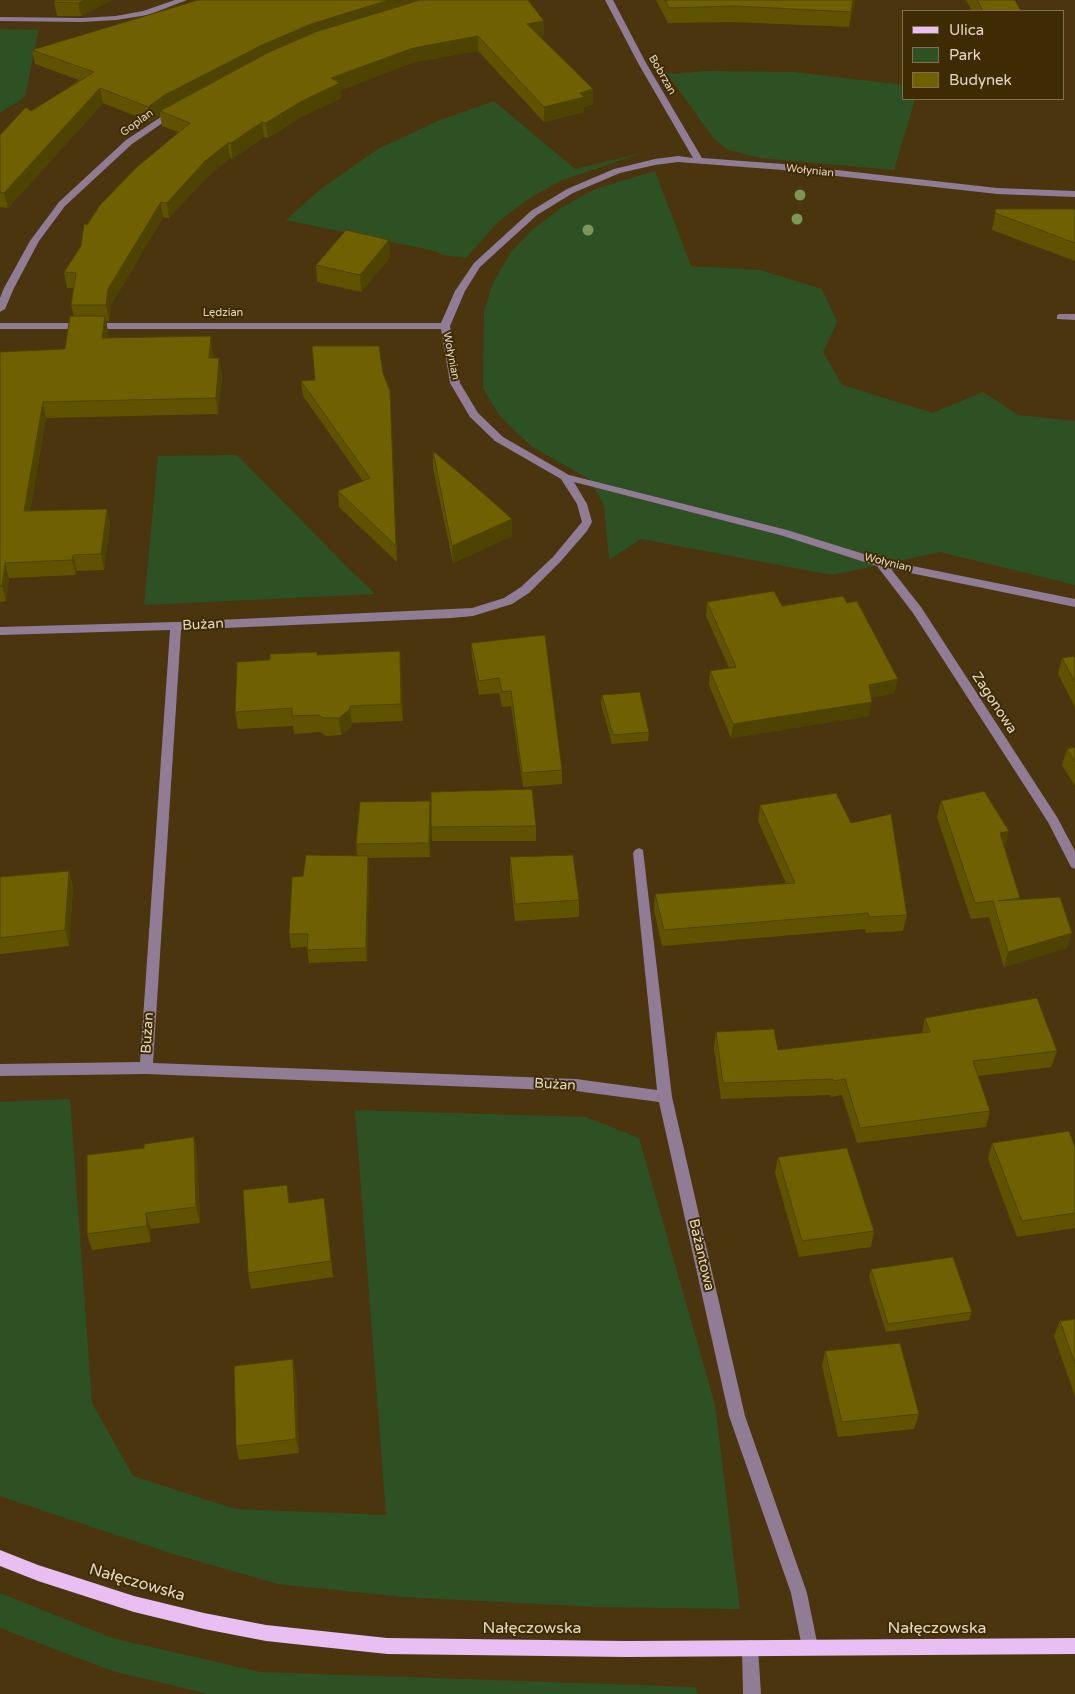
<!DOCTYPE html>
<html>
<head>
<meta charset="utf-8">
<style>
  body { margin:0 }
  #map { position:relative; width:1075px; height:1694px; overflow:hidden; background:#4a350f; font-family:"Varela Round",sans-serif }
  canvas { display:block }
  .legend { position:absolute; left:902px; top:10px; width:162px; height:90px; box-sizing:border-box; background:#3f2b03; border:1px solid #817050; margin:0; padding:6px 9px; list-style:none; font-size:15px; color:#e3d7c3 }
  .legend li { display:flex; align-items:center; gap:10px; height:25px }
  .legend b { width:25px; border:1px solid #817050 }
</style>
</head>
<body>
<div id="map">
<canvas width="1075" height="1694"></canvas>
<ul class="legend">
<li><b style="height:6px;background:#e8bef3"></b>Ulica</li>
<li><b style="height:14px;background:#2e5123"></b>Park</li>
<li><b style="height:14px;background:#6f6002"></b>Budynek</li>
</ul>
</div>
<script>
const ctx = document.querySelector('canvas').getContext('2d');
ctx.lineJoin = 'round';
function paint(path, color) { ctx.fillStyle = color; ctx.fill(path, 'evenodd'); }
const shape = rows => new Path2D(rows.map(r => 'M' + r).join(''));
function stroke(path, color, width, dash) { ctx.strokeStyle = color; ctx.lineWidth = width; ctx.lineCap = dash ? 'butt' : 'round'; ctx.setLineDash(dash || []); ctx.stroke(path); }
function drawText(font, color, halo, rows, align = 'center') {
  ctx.font = font + ' "Varela Round",sans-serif'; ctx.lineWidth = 4; ctx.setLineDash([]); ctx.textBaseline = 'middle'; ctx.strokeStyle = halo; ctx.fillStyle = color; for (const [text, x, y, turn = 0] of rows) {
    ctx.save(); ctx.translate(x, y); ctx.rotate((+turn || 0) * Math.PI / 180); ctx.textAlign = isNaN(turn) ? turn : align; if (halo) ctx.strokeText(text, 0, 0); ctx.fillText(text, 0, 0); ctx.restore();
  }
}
const green = shape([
  [0,29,38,30,38,33,25,97,0,113],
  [704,71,793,72,904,85,904,99,915,99,894,170,760,158,728,150,714,139,666,72,676,74],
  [494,101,575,169,642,153,560,181,528,199,498,222,466,258,442,255,435,251,286,220,322,188,378,149,438,121],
  [655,171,691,266,760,270,822,289,837,322,823,352,842,385,933,413,983,392,1018,415,1075,421,1075,585,940,552,832,575,641,539,609,560,604,505,589,479,531,446,499,415,483,388,484,312,493,283,511,252,532,230,561,208,595,189],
  [237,455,348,568,375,594,144,605,158,456],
  [70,1099,92,1403,133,1476,235,1509,386,1515,355,1110,586,1117,639,1138,715,1405,740,1609,597,1607,403,1597,278,1584,173,1554,0,1496,0,1102],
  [0,1593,112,1638,260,1672,695,1687,698,1694,209,1694,112,1671,0,1628]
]);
const minor = shape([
  [175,0,187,0,148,15,116,20,82,22,0,21,0,17,82,18,116,16,143,11,175,0],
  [605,0,613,0,646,63,702,158,783,164,997,188,1075,191,1075,197,997,194,783,170,678,162,655,165,620,173,573,193,537,215,480,267,465,291,450,326,460,383,478,413,503,437,569,475,787,530,883,560,1075,599,1075,607,891,569,921,607,1057,817,1075,851,1075,869,1071,867,1048,822,913,613,877,566,780,535,574,482,587,504,592,522,587,531,561,561,529,593,512,604,473,616,451,618,181,630,153,1063,576,1079,657,1090,633,853,635,850,639,848,643,850,672,1097,745,1416,807,1593,818,1647,816,1653,810,1655,804,1653,802,1647,791,1593,729,1416,659,1102,576,1091,146,1074,0,1076,0,1064,140,1062,170,630,0,635,0,627,176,622,472,608,504,598,521,587,553,557,582,522,577,504,561,479,495,441,470,417,450,383,441,329,0,329,0,323,441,323,455,291,474,263,531,211,567,189,614,169,655,159,678,156,693,158,638,63,605,0],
  [173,109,180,111,132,144,65,206,39,241,14,288,5,309,0,312,0,298,4,288,30,241,59,202,126,140,173,109],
  [1060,314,1075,314,1075,320,1057,319,1057,315,1060,314],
  [750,1640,756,1642,758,1648,761,1694,743,1694,742,1648,744,1642,750,1640]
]);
const major = shape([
  [0,1550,38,1565,134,1596,204,1613,266,1625,387,1638,627,1641,1075,1638,1075,1654,627,1657,387,1654,266,1641,204,1629,134,1612,38,1581,0,1566,0,1550]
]);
const trees = [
  [800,195],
  [797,219],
  [588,230]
];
const wall = shape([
  [55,0,112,0,81,16,57,16,54,2],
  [656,0,855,0,849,27,733,22,668,23],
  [966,0,1015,0,1021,11,972,11],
  [544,21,544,36,539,36,593,89,593,104,584,107,584,112,544,122,478,51,414,62,341,90,341,98,303,116,268,138,264,137,232,159,230,158,207,177,169,218,163,217,111,305,109,321,106,321,108,331,107,338,213,351,213,358,222,373,218,414,46,418,30,511,107,509,110,524,104,570,77,571,76,575,9,578,6,601,0,602,0,352,65,349,74,316,71,305,74,288,67,288,64,272,81,246,87,225,178,132,162,126,160,115,150,122,103,103,8,208,0,207,0,135,79,80,35,64,32,50],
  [996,209,1075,209,1075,261,992,230],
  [389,240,390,257,361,292,317,282,316,265],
  [383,373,390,391,397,562,339,507,338,491,363,481,303,396,301,381],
  [433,451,512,536,453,563,433,468],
  [707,602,782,606,895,693,871,698,869,716,731,738,709,685,710,671,729,668,706,616],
  [545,635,562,770,562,784,523,787,511,706,502,707,499,693,479,695,472,657,471,643],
  [317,655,401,669,403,721,352,723,352,726,341,735,326,736,320,732,294,734,293,726,238,729,235,712,270,660],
  [1075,656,1075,707,1058,674,1062,658],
  [602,695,649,732,648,741,612,744,601,704],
  [1075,747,1075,786,1062,765,1067,749],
  [941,801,1005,847,1004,847,1020,898,1020,899,1067,948,1004,967,989,917,971,919,937,817],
  [360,802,536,826,536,841,432,841,431,818,430,857,368,858,369,870,367,961,309,963,307,947,291,948,289,934,303,876,357,856,356,844],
  [760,805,851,823,907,915,903,931,866,933,865,929,662,946,654,910,655,894,786,883,758,821],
  [510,857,579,900,579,917,515,921,510,874],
  [69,871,73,887,69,946,0,954,0,877],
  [925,1018,1057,1051,1051,1067,978,1076,990,1111,986,1127,857,1143,842,1095,831,1097,830,1095,721,1099,714,1048,716,1032,778,1050,922,1033],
  [194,1137,197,1154,200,1223,151,1229,151,1242,92,1250,87,1234,144,1148],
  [992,1143,1075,1147,1075,1228,1017,1237,988,1159],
  [778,1157,874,1231,871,1247,799,1257,775,1173],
  [290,1202,327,1214,333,1277,251,1289,248,1273],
  [871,1269,972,1312,969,1320,886,1332,869,1277],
  [1075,1319,1075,1396,1054,1336,1060,1321],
  [825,1351,919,1414,914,1429,838,1437,822,1366],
  [296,1374,299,1453,239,1460,236,1446]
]);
const shadedWall = shape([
  [84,0,112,0,81,16,78,3],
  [389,0,447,0,160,111,160,115,150,122,148,107,163,96,262,45,311,24],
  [853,0,855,0,849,27,851,12],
  [544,21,544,36,527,39,527,24],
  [478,36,478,51,414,62,341,90,341,98,303,116,268,138,266,123,331,78,413,48],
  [100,88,103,103,8,208,4,193],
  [593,89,593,104,584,107,584,112,544,122,544,107,580,93],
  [262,122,264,137,232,159,231,143],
  [228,143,230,158,207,177,169,218,167,203,205,161],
  [161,202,163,217,111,305,109,321,106,305,108,289],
  [389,240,390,257,361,292,360,275],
  [105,316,108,331,105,353,102,338],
  [211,336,213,351,211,374,209,358],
  [219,358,222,373,218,414,216,398],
  [390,391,391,406,397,562,396,546],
  [43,402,46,418,27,527,24,511],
  [107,509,110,524,104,570,101,554],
  [512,519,512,536,453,563,452,546],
  [73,555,77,571,76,575,72,560],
  [5,563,9,578,6,601,2,586],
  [400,651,401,669,403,721,401,704],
  [898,679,895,693,867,699,869,685],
  [872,702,869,716,731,738,733,724],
  [350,706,352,726,341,735,339,718],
  [430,801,431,815,430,857,429,843],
  [1009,831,1005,847,996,849,1000,833],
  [368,856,369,870,367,961,366,948],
  [69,871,73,887,69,946,65,930],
  [1072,933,1067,948,1004,967,1008,952],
  [194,1137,197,1154,200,1223,196,1207],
  [287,1185,290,1201,291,1219,289,1203],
  [324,1198,327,1214,333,1277,331,1261],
  [146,1213,151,1229,151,1242,147,1226],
  [293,1359,296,1374,299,1453,296,1439]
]);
const building = shape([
  [55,0,84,0,78,3,54,2,55,0],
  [198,0,389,0,311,24,262,45,163,96,148,107,100,88,4,193,0,192,0,135,26,107,31,111,94,72,32,50,198,0],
  [420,0,528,0,544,21,527,24,593,89,580,93,584,97,544,107,478,36,413,48,331,78,340,83,302,101,266,123,262,122,231,143,228,143,205,161,167,203,161,202,108,289,106,305,71,305,76,273,64,272,81,246,84,224,87,225,100,205,137,167,190,123,160,111,269,52,318,31,420,0],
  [665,0,853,0,851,12,734,6,669,8,665,0],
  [977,0,1015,0,1021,11,983,11,977,0],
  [996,209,1075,209,1075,243,995,213,996,209],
  [346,230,389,240,360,275,316,265,346,230],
  [70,316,105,316,102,338,211,336,209,358,219,358,216,398,43,402,24,511,107,509,101,554,73,555,72,560,5,563,2,586,0,586,0,352,65,349,70,316],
  [312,346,379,346,383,373,390,391,396,546,338,491,370,478,301,381,315,380,312,346],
  [433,451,477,488,512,519,452,546,433,451],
  [774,591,782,606,843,596,847,603,857,601,898,679,869,685,872,702,733,724,710,671,736,667,707,602,774,591],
  [545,635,562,770,522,773,511,691,502,692,499,678,479,681,471,643,545,635],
  [400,651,401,704,350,706,350,709,339,718,324,718,318,715,292,716,292,708,235,712,237,662,270,660,270,654,317,652,317,655,400,651],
  [1075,656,1075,682,1062,658,1075,656],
  [640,692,649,732,613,735,602,695,640,692],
  [1075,747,1075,762,1067,749,1075,747],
  [532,789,536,826,431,827,431,792,532,789],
  [984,791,1009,831,1000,833,1020,898,998,901,1060,897,1072,933,1008,952,993,901,975,903,941,801,984,791],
  [836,793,851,823,891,814,907,915,869,917,868,913,664,930,655,894,795,883,760,805,836,793],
  [430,801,429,843,356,844,360,802,430,801],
  [306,855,368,856,366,948,307,950,308,934,289,934,292,877,303,876,306,855],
  [573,855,579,900,515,904,510,857,573,855],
  [69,871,65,930,0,938,0,877,69,871],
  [1037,998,1057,1051,973,1061,990,1111,860,1128,845,1079,833,1081,833,1079,723,1083,716,1032,774,1029,778,1050,930,1032,925,1018,1037,998],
  [1069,1131,1075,1147,1075,1213,1022,1221,992,1143,1069,1131],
  [194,1137,196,1207,146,1213,147,1226,87,1234,87,1155,144,1148,144,1144,194,1137],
  [847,1148,874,1231,802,1241,778,1157,847,1148],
  [287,1185,289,1203,324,1198,331,1261,248,1273,243,1190,287,1185],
  [953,1257,972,1312,888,1324,871,1269,953,1257],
  [1075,1319,1075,1364,1060,1321,1075,1319],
  [900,1343,919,1414,842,1422,825,1351,900,1343],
  [293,1359,296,1439,236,1446,234,1366,293,1359]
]);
const farStreetnames = [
  ["Bobrzan",662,75,60],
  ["Goplan",137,123,-36],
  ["Wołynian",810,171,6],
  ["Lędzian",223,313],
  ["Wołynian",451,356,79],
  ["Wołynian",888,563,14]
];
const streetNames = [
  ["Bużan",203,625,-3],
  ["Zagonowa",994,703,57],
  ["Bużan",148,1033,-86],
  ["Bużan",555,1085,3],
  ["Bażantowa",701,1255,77]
];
const nearStreetnames = [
  ["Nałęczowska",137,1583,16],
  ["Nałęczowska",532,1629],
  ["Nałęczowska",937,1629]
];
paint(green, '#2e5123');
paint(minor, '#917c96');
paint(major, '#e8bef3');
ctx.fillStyle = '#7b9656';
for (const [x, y] of trees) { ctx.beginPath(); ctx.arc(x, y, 5.5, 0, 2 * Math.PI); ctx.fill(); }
paint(wall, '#5f5302');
paint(shadedWall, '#4e4301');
paint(building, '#6f6002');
stroke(building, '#4e4301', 1);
drawText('11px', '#e3d7c3', '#3f2b03', farStreetnames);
drawText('14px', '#e3d7c3', '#3f2b03', streetNames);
drawText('16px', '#e3d7c3', '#3f2b03', nearStreetnames);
</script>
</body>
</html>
